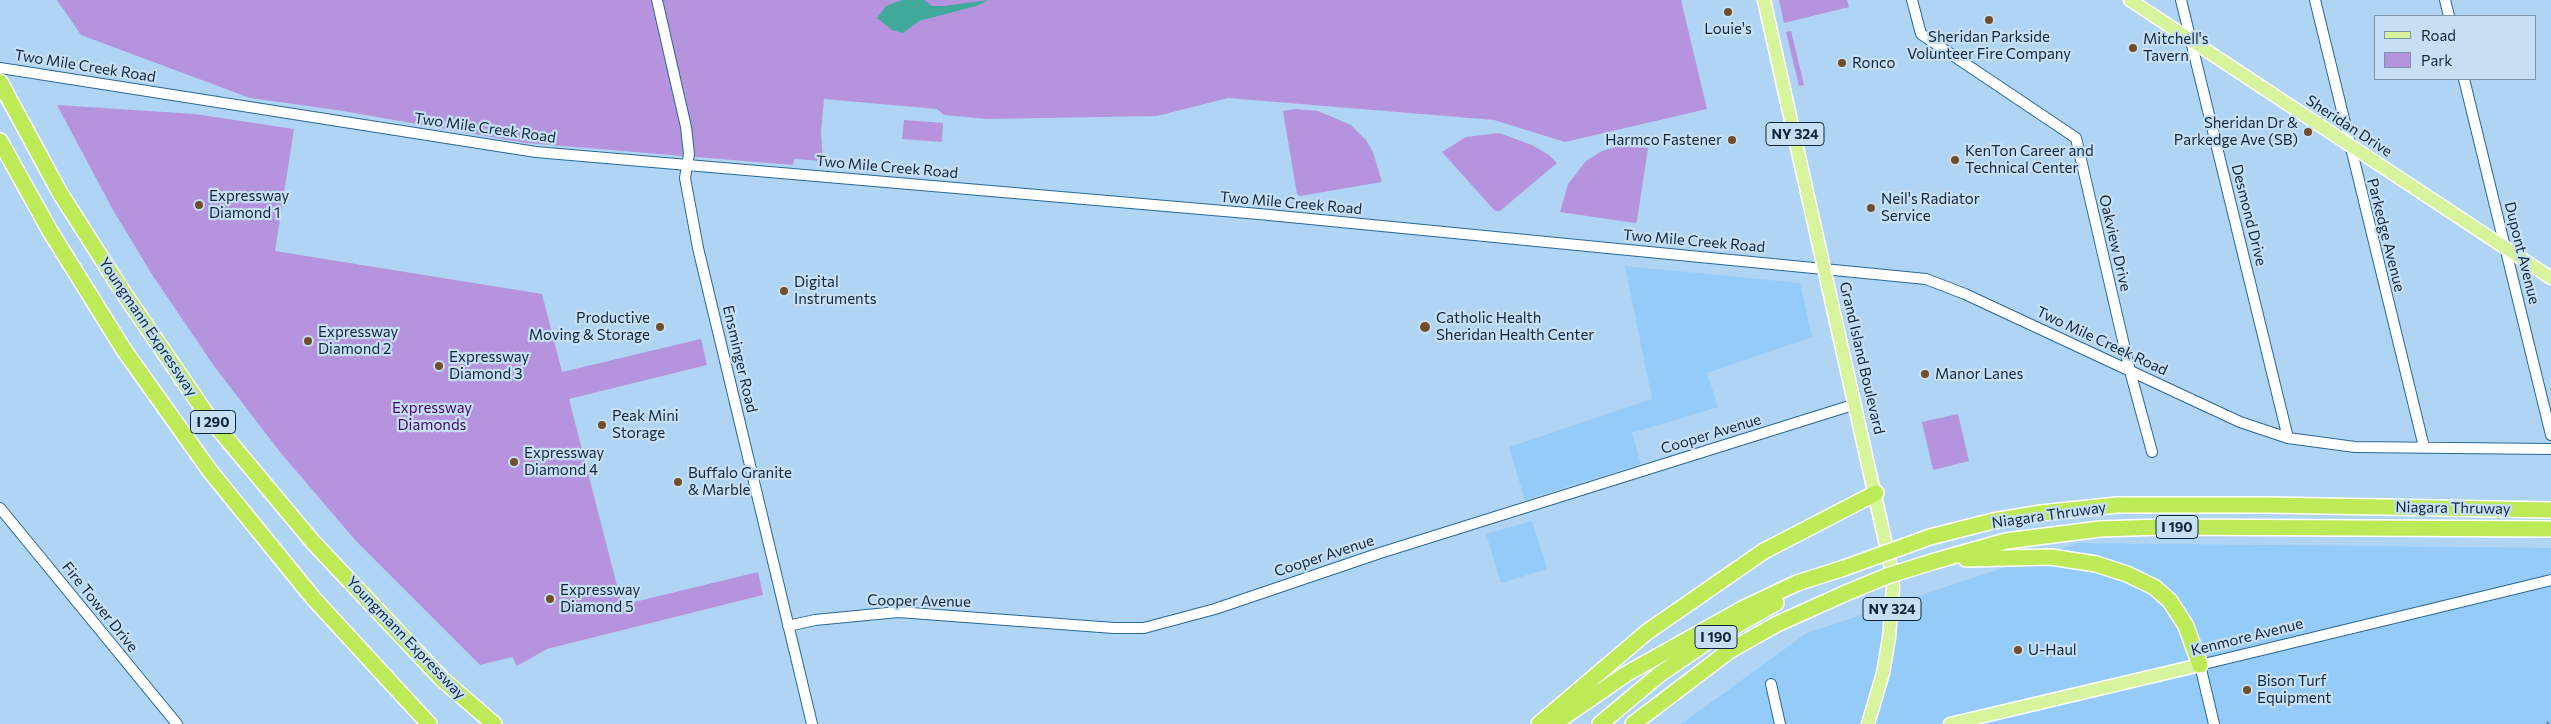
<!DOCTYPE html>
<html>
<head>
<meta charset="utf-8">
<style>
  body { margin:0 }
  #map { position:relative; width:2551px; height:724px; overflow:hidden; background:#b0d4f3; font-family:Commissioner,sans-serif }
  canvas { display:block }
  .legend { position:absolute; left:2374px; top:15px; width:162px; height:65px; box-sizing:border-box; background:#c7dff5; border:1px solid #7d95ab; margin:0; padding:6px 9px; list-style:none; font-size:15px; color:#0e273b }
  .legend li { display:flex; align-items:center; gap:10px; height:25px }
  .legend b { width:25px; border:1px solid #7d95ab }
</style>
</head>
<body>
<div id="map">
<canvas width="2551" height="724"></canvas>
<ul class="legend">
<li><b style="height:6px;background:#d7f39b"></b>Road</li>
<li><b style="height:14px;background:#b594dd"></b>Park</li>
</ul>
</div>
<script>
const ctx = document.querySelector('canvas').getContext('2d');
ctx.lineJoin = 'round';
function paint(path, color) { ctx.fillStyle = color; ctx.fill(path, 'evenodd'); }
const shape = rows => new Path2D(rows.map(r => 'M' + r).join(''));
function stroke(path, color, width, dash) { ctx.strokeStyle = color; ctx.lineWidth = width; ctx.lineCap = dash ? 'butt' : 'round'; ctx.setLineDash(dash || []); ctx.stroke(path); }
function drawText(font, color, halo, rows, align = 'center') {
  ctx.font = font + ' Commissioner,sans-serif'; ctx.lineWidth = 4.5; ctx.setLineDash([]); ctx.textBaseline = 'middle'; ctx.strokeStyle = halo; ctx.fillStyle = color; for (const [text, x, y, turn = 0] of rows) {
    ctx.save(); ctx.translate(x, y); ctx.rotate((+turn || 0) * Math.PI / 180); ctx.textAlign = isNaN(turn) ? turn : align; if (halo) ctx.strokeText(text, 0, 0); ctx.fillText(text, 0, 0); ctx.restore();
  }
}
const built = shape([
  [1625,266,1800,283,1812,337,1707,373,1718,407,1632,433,1641,464,1525,500,1509,447,1652,399],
  [1532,521,1547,569,1501,583,1486,534],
  [2078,543,2551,548,2551,724,1681,724,1807,633]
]);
const green = shape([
  [57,0,1681,0,1707,109,1565,142,1494,120,1228,98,1157,116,988,119,944,115,937,109,824,99,821,133,823,161,794,159,793,165,526,143,337,110,250,98,81,35],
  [1779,0,1847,0,1849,7,1784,23],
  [1791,31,1804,85,1799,86,1786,32],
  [57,105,195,114,294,129,275,251,542,294,562,372,701,339,707,365,569,399,622,605,758,572,763,595,547,649,517,666,512,657,480,665,356,541,280,452,214,366,153,276,113,210],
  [1295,109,1318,111,1351,125,1366,140,1373,152,1382,182,1300,196,1297,194,1283,111],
  [904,120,943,123,942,142,902,139],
  [1499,133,1532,145,1549,155,1557,163,1500,211,1495,211,1442,152,1466,137],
  [1619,146,1648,148,1637,221,1635,223,1560,212,1568,184,1586,161,1602,151],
  [1958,414,1969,461,1933,470,1922,422]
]);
const water = shape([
  [902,0,924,0,932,6,944,6,989,0,976,6,919,21,903,33,892,30,877,18,886,6]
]);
const minor = shape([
  [657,0,686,127,689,154,685,178,698,248,812,724],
  [1912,0,1921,34,2076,138,2130,371,2152,452],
  [2181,0,2288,438],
  [2315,0,2424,447],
  [2445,0,2449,16],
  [0,68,536,152,1259,214,1926,279,1965,294,2240,422,2288,438,2355,447,2551,449],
  [2464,79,2551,435],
  [0,508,177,724],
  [788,626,815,620,898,612,1114,628,1144,628,1215,609,1380,553,1856,404],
  [1771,684,1780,724],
  [2214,724,2200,665,2551,580]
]);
const major = shape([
  [1764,0,1890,563,1893,587,1889,638,1883,673,1868,724],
  [2130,0,2551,278],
  [1950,724,2200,665]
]);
const highway = shape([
  [0,82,60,193,123,292,207,415,313,542,442,679,494,724],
  [0,141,50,231,124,350,210,471,314,599,429,724],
  [1930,537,1993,521,2041,513,2117,505,2268,505,2551,510],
  [1966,559,2051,557,2096,564,2127,574,2154,587,2170,601,2186,626,2200,665],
  [1935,561,2006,541,2100,529,2162,527,2551,529],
  [1558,721,1626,674,1742,609,1797,583,1844,568],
  [1539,724,1647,632,1764,551,1876,493],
  [1600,724,1660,674,1707,642,1776,603],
  [1633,724,1729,651,1777,624,1846,593]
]);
const rail = shape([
  [2547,724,2551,719]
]);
const highwayBridge = shape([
  [1844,568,1930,537],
  [1846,593,1887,576,1935,561]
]);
const markers = [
  [1728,12,5,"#724e28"],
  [1989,20,5,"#724e28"],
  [2133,48,5,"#724e28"],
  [1842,63,5,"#724e28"],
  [2308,132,5,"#724e28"],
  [1732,140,5,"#724e28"],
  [1955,160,5,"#724e28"],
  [199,205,5,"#724e28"],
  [1871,208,5,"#724e28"],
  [784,291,5,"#724e28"],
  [660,327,5,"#724e28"],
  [1425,327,6,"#724e28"],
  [308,341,5,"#724e28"],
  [439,366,5,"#724e28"],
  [1925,374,5,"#724e28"],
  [602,425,5,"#724e28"],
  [514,462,5,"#724e28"],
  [678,482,5,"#724e28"],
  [550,599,5,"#724e28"],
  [2018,650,5,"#724e28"],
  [2247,690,5,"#724e28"]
];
const shields = [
  [1795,134,58],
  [213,422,45],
  [2177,527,42],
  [1892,609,58],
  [1716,637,42]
];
const shieldNames = [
  ["NY 324",1795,134],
  ["I 290",213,422],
  ["I 190",2177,527],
  ["NY 324",1892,609],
  ["I 190",1716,637]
];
const poiNames = [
  ["Louie's",1728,29,"center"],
  ["Sheridan Parkside",1989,37,"center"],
  ["Volunteer Fire Company",1989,54,"center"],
  ["Mitchell's",2143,39],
  ["Tavern",2143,56],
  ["Ronco",1852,63],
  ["Sheridan Dr &",2298,123,"right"],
  ["Parkedge Ave (SB)",2298,140,"right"],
  ["Harmco Fastener",1722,140,"right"],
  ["KenTon Career and",1965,151],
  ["Technical Center",1965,168],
  ["Expressway",209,196],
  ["Diamond 1",209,213],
  ["Neil's Radiator",1881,199],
  ["Service",1881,216],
  ["Digital",794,282],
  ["Instruments",794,299],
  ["Productive",650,318,"right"],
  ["Moving & Storage",650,335,"right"],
  ["Catholic Health",1436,318],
  ["Sheridan Health Center",1436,335],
  ["Expressway",318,332],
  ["Diamond 2",318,349],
  ["Expressway",449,357],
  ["Diamond 3",449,374],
  ["Manor Lanes",1935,374],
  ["Peak Mini",612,416],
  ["Storage",612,433],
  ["Expressway",524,453],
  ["Diamond 4",524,470],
  ["Buffalo Granite",688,473],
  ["& Marble",688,490],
  ["Expressway",560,590],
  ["Diamond 5",560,607],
  ["U-Haul",2028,650],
  ["Bison Turf",2257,681],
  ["Equipment",2257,698]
];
const streetNames = [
  ["Two Mile Creek Road",85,66,9],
  ["Sheridan Drive",2349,126,33],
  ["Two Mile Creek Road",485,128,8],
  ["Two Mile Creek Road",887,167,5],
  ["Two Mile Creek Road",1291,203,5],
  ["Desmond Drive",2249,215,76],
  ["Parkedge Avenue",2386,235,76],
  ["Two Mile Creek Road",1694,241,5],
  ["Oakview Drive",2115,243,77],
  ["Dupont Avenue",2522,253,76],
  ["Youngmann Expressway",148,327,56],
  ["Two Mile Creek Road",2102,341,25],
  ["Grand Island Boulevard",1862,358,77],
  ["Ensminger Road",740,359,77],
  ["Cooper Avenue",1711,434,-17],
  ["Niagara Thruway",2453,508,1],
  ["Niagara Thruway",2049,515,-8],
  ["Cooper Avenue",1324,556,-18],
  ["Cooper Avenue",919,601,1],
  ["Fire Tower Drive",100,607,51],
  ["Kenmore Avenue",2247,637,-14],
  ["Youngmann Expressway",406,638,46]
];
const parkNames = [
  ["Expressway",432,408],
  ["Diamonds",432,425]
];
paint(built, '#95cbf9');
paint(green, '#b594dd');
paint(water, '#41a89c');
stroke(minor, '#296795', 12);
stroke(major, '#fff', 15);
stroke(highway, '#fff', 18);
stroke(minor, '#fff', 10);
stroke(major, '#d7f39b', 12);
stroke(highway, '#bdeb58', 15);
stroke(rail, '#65849e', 2.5, [2.5, 5]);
stroke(highwayBridge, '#fff', 18, []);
stroke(highwayBridge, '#bdeb58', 15);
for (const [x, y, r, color] of markers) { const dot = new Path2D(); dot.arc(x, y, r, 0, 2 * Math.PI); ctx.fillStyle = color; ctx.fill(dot); stroke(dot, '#c7dff5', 2); }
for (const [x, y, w] of shields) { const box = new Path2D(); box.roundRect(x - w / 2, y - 11.5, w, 23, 4); ctx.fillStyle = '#c7dff5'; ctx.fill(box); stroke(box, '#0e273b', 1); }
drawText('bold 14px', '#0e273b', null, shieldNames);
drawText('15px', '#0e273b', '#c7dff5', poiNames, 'left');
drawText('15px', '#0e273b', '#c7dff5', streetNames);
drawText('15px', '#410469', '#c7dff5', parkNames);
</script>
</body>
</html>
